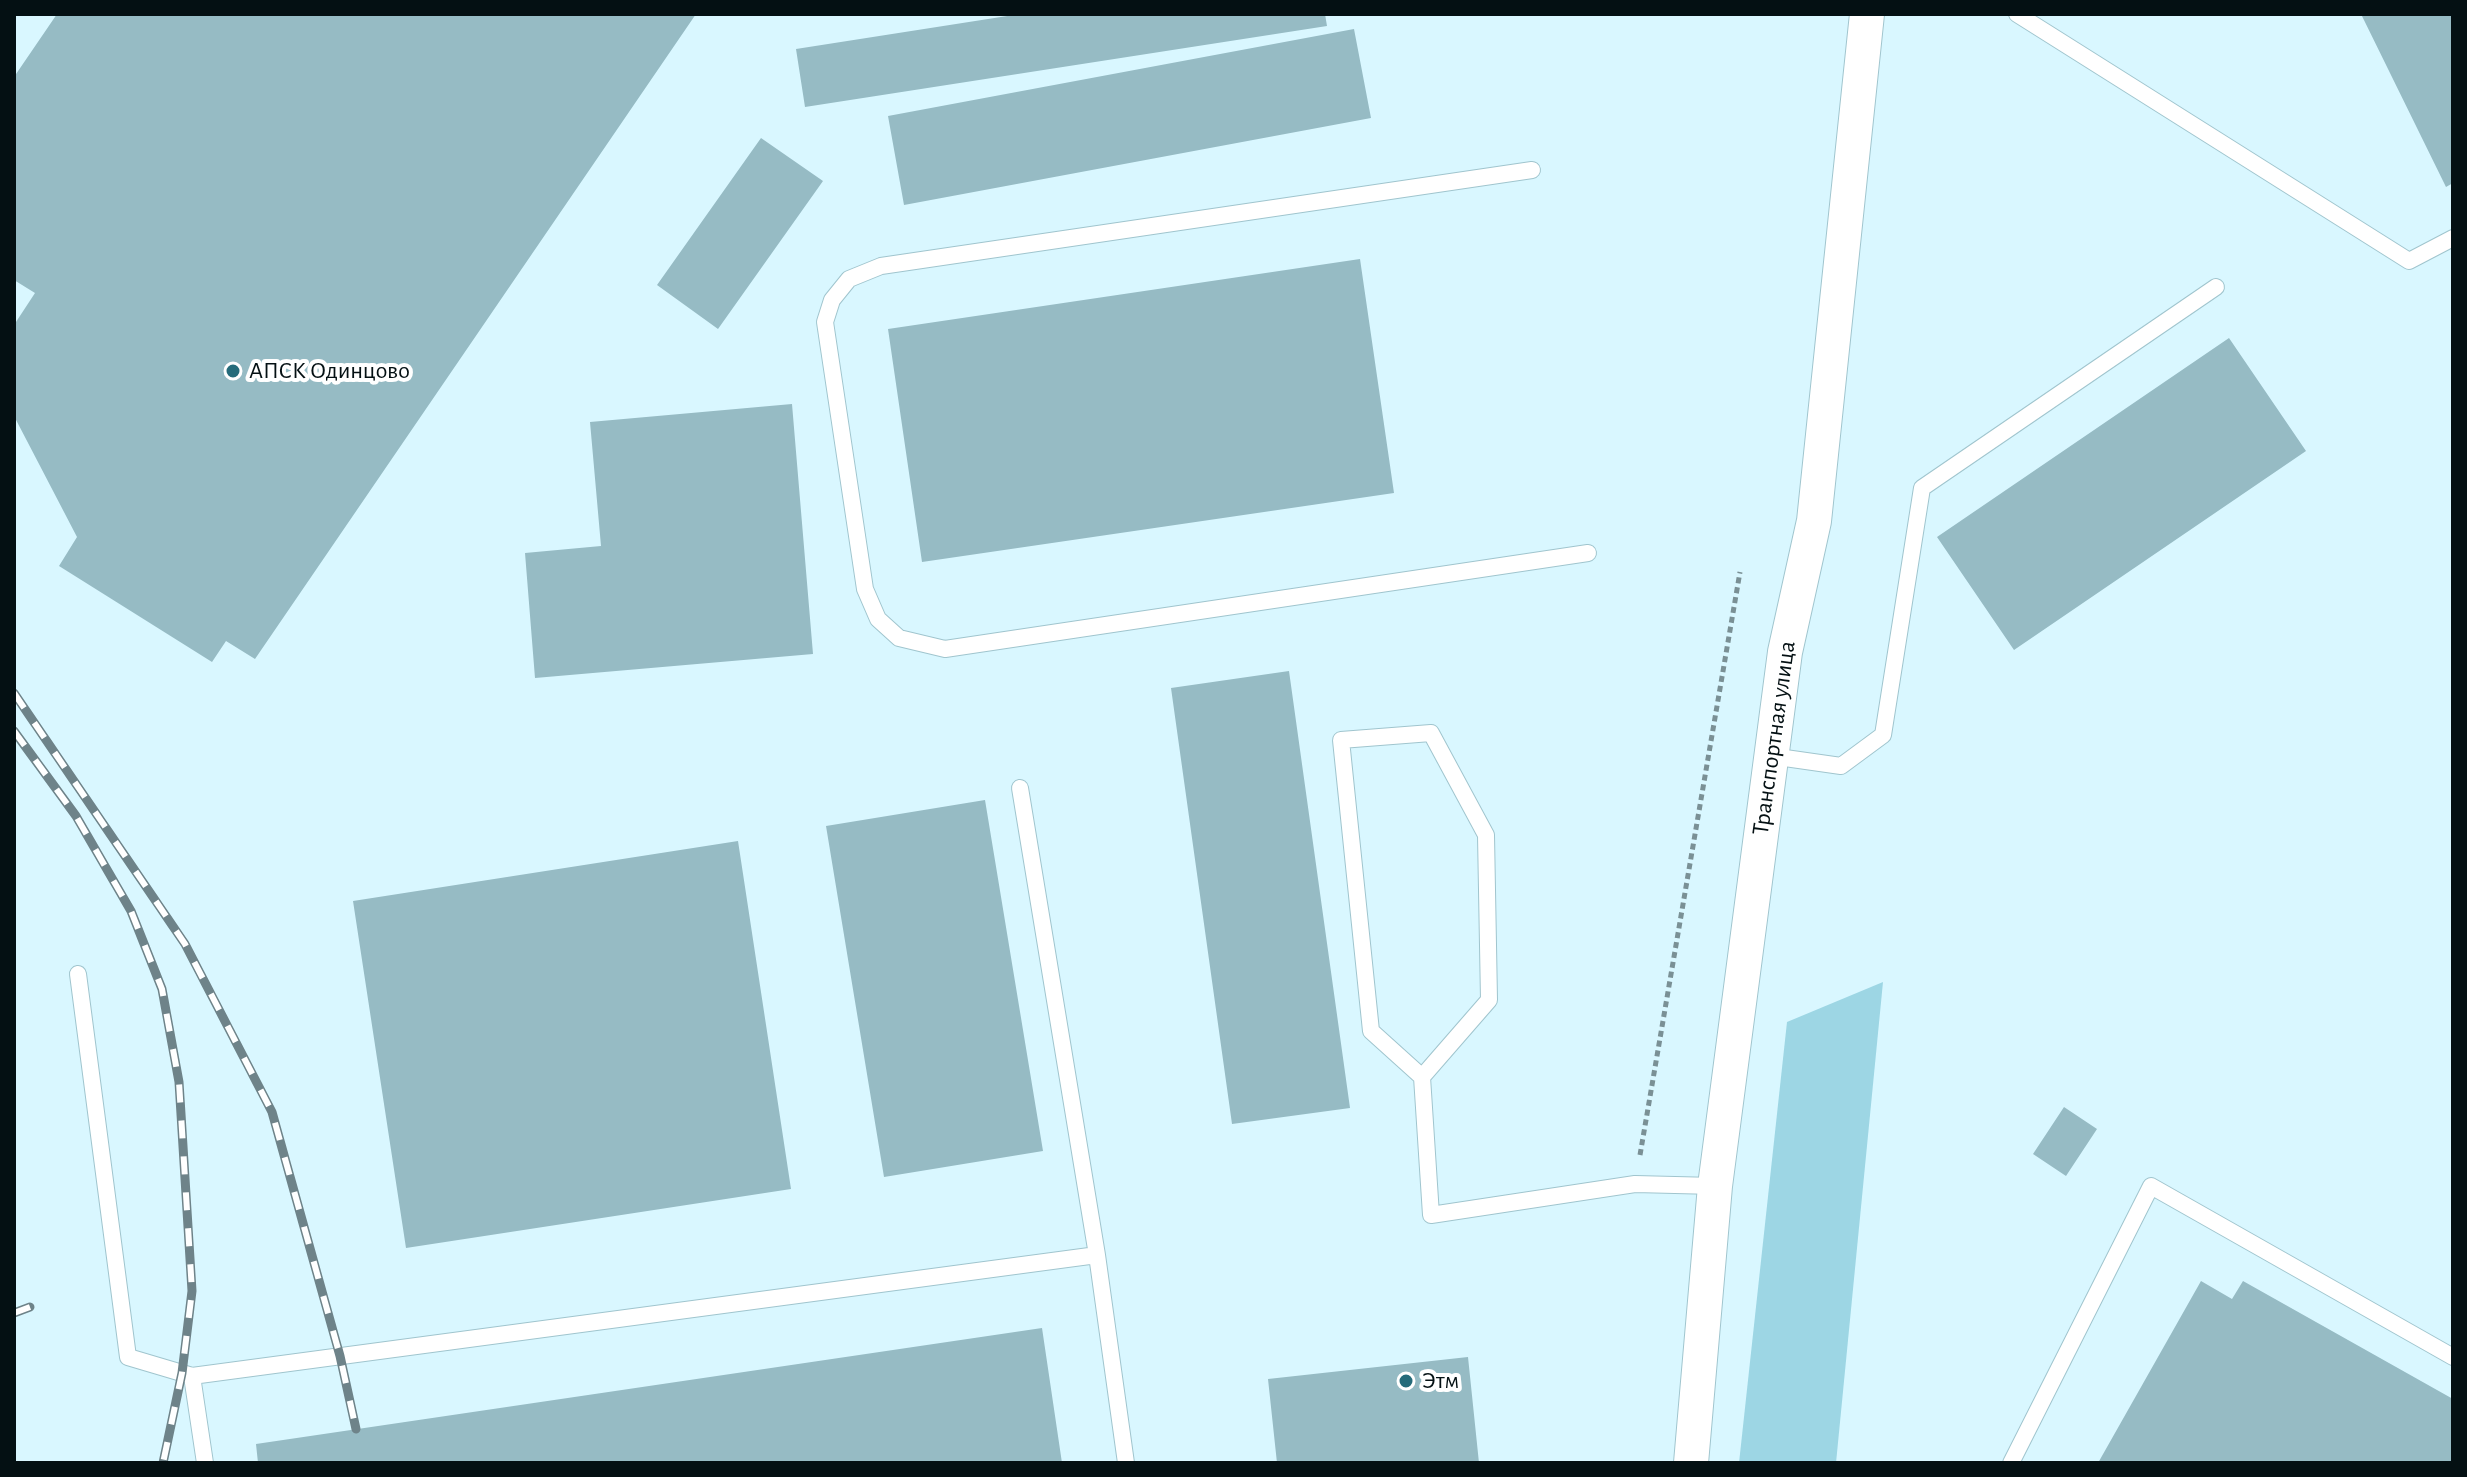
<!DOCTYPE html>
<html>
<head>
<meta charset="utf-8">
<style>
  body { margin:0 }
  #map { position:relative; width:2467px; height:1477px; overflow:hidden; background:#d9f7ff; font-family:"Alegreya Sans",sans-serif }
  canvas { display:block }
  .frame { position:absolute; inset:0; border:16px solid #041013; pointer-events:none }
</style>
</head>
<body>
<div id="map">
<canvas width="2467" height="1477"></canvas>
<div class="frame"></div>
</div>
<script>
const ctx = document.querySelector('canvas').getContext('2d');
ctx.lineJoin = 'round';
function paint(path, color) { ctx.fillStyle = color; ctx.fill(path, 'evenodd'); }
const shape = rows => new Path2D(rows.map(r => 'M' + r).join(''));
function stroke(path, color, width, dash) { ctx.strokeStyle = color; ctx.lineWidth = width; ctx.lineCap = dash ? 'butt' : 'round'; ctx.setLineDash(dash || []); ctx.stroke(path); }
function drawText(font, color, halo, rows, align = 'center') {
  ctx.font = font + ' "Alegreya Sans",sans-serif'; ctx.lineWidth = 8; ctx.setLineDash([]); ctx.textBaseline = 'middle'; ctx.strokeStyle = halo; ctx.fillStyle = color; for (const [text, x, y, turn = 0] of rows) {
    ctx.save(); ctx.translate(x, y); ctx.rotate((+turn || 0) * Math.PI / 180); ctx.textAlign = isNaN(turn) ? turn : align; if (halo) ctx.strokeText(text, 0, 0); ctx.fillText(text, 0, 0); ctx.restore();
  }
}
const green = shape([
  [1883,982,1836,1463,1739,1463,1787,1022]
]);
const building = shape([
  [57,14,696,14,255,659,226,641,212,662,59,566,77,537,14,416,14,325,35,293,14,280,14,77],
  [1020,14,1325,14,1327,26,805,107,796,49],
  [2361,14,2453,14,2453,183,2446,187],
  [1354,29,1371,118,904,205,888,116],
  [761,138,823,181,718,329,657,285],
  [1360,259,1394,493,922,562,888,329],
  [2229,338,2306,451,2014,650,1937,537],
  [792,404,813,654,535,678,525,553,601,546,590,422],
  [1289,671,1350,1108,1232,1124,1171,688],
  [985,800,1043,1151,884,1177,826,826],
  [738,841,791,1189,406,1248,353,901],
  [2064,1107,2097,1129,2066,1176,2033,1154],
  [2201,1281,2232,1299,2243,1281,2453,1399,2453,1463,2098,1463],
  [1042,1328,1062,1463,258,1463,256,1444],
  [1468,1357,1479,1463,1277,1463,1268,1379]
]);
const path = shape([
  [1640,1155,1740,572]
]);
const lane = shape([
  [2017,14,2409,261,2453,238],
  [1532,170,881,266,849,279,832,300,825,322,865,589,878,619,899,638,945,649,1588,553],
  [1771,756,1841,766,1883,735,1922,488,2216,287],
  [1020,788,1097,1255],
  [78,974,128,1357,192,1376,1097,1255,1126,1463],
  [1422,1077,1489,1000,1486,835,1431,733,1341,740,1371,1031,1422,1077,1431,1215,1635,1184,1715,1186],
  [192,1376,205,1463],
  [2011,1463,2151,1186,2453,1357]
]);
const street = shape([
  [1691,1463,1715,1186,1785,652,1814,521,1867,14]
]);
const rail = shape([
  [14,693,185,944,272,1112,340,1356,356,1429],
  [14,731,76,816,131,911,162,989,179,1082,192,1291,182,1373,163,1463],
  [14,1313,30,1307]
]);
const markers = [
  [233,371,8,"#256b7a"],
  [1406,1381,8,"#256b7a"]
];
const poiNames = [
  ["АПСК Одинцово",249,371],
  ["Этм",1422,1381]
];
const streetNames = [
  ["Транспортная улица",1774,738,-82]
];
paint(green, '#9dd6e4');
paint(building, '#96bbc4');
stroke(lane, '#a0c5ce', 18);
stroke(street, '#a0c5ce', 36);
stroke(path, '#7a9095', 5, [6, 4]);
stroke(lane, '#fff', 16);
stroke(street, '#fff', 34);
stroke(rail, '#6e8389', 9);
stroke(rail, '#fff', 6, [18]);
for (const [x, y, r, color] of markers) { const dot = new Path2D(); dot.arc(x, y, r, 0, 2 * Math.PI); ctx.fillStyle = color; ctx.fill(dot); stroke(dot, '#fff', 3); }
drawText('24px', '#041013', '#fff', poiNames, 'left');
drawText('24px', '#041013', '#fff', streetNames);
</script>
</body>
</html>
